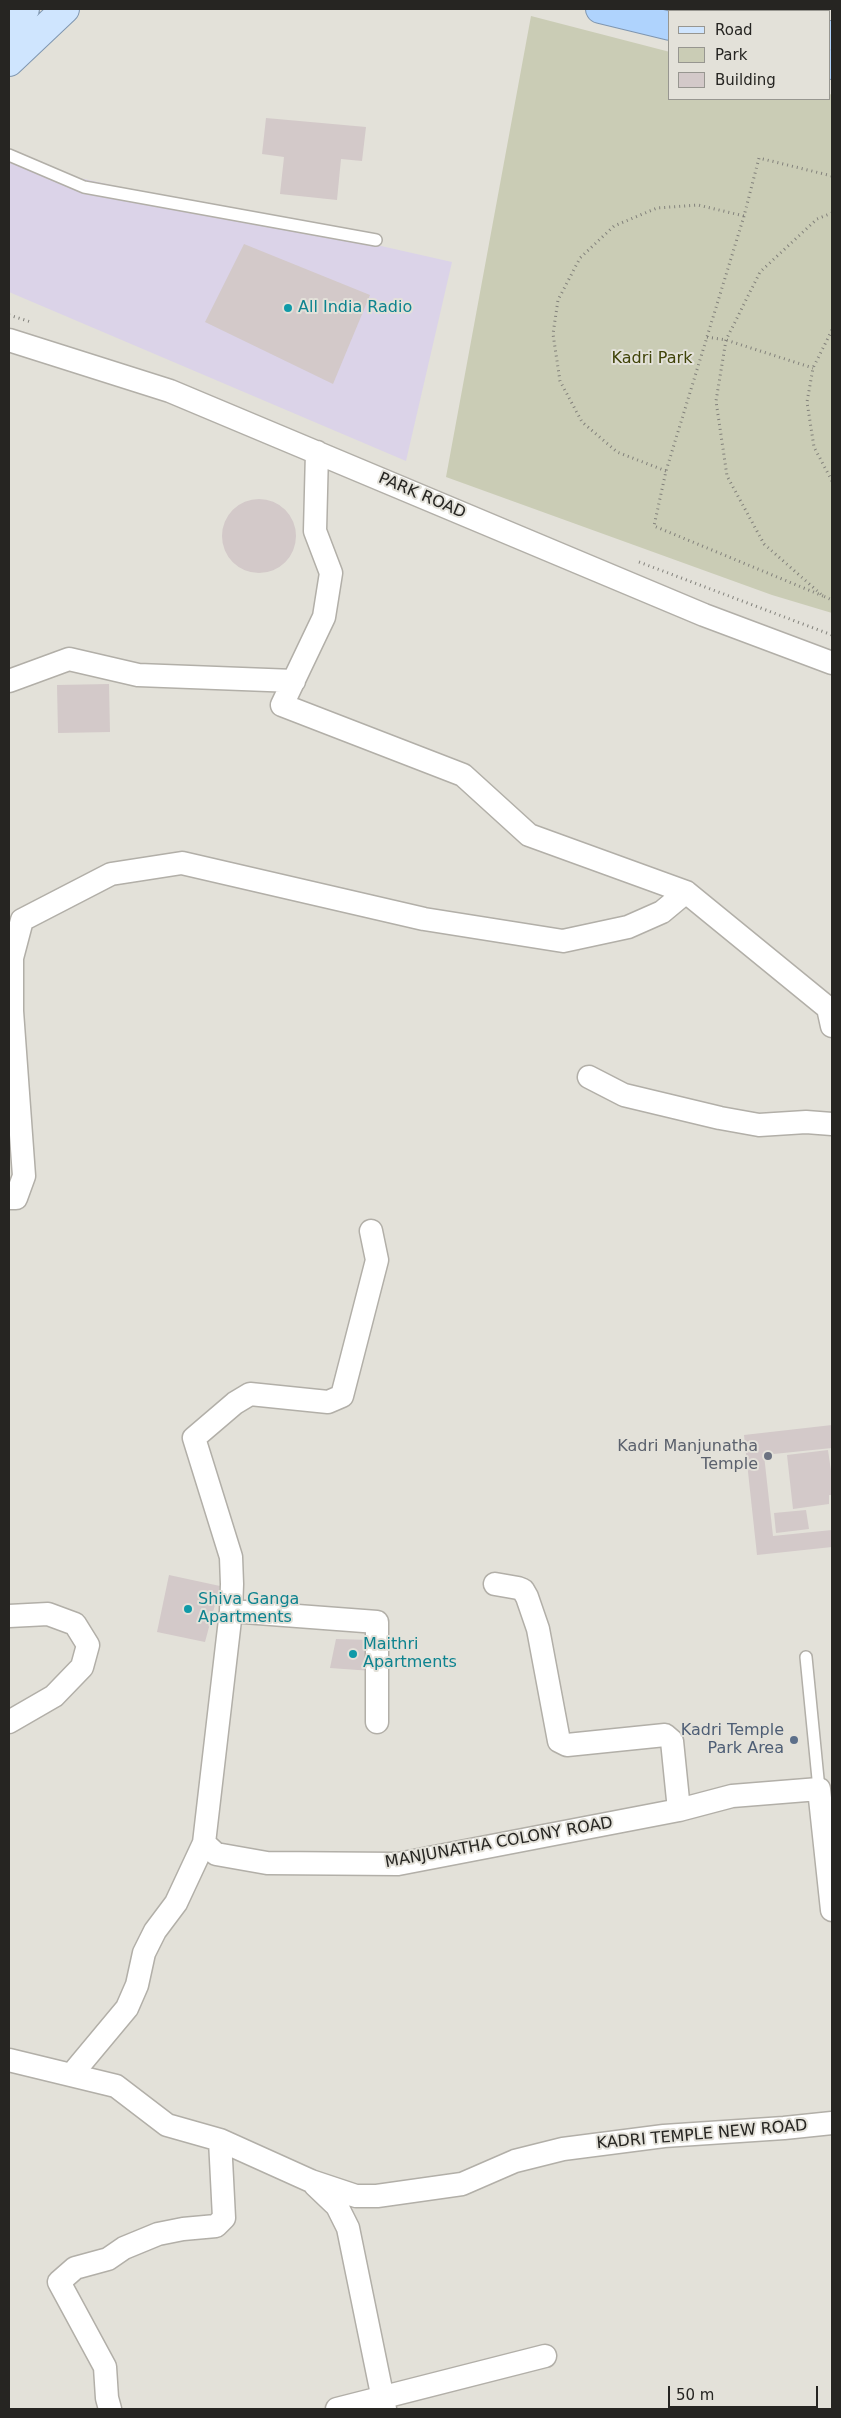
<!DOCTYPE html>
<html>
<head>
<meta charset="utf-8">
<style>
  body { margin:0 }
  #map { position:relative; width:841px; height:2418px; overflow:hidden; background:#e3e1d9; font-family:"DejaVu Sans",sans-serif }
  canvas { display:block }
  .frame { position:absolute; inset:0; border:10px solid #262522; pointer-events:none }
  .legend { position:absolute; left:668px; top:10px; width:162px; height:90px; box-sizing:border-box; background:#e3e1d9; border:1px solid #979690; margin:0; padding:6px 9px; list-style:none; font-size:15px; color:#262522 }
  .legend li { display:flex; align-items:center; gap:10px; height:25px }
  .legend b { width:25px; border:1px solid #979690 }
  .scale { position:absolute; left:668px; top:2386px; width:150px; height:22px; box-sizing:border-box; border:2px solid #262522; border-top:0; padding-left:6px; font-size:15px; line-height:18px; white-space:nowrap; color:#262522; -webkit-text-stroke:4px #e3e1d9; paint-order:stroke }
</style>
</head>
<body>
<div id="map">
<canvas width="841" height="2418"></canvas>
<div class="frame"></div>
<ul class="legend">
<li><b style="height:6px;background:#cfe5fe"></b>Road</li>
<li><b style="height:14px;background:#caccb5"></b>Park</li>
<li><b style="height:14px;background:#d3c9c9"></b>Building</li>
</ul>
<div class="scale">50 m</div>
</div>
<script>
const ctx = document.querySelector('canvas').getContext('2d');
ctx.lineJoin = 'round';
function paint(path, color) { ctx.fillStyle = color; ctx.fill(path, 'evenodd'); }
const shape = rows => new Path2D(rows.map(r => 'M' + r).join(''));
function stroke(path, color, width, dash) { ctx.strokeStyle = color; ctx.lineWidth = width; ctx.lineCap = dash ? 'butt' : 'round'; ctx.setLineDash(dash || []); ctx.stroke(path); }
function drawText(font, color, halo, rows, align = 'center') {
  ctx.font = font + ' "DejaVu Sans",sans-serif'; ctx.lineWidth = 4; ctx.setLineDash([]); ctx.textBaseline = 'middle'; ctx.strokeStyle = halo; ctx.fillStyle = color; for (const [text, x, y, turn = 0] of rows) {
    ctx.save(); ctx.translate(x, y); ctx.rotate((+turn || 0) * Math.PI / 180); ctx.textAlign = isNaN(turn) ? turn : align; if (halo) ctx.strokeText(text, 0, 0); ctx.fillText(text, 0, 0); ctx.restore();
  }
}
const commercial = shape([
  [9,162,452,262,406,461,9,292]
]);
const green = shape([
  [531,16,670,52,670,99,830,99,830,94,832,95,832,613,772,595,446,477]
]);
const building = shape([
  [266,118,366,127,362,161,341,159,337,200,280,194,284,157,262,154],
  [244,244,370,295,333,384,205,322],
  '222 536a37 37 0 1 1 74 0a37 37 0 1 1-74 0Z',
  [109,684,110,732,58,733,57,685],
  [832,1425,832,1448,764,1455,773,1536,832,1530,832,1547,757,1555,744,1435],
  [828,1450,831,1471,832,1471,832,1495,829,1495,829,1504,793,1509,787,1455],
  [806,1510,809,1529,776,1533,774,1513],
  [169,1575,220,1586,205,1642,157,1632],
  [336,1639,372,1640,372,1671,330,1668]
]);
const path = shape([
  [832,213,817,219,760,272,726,340,716,401,727,476,764,544,823,596,832,600],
  [744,216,666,471,654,526,823,596],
  [9,315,31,322],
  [832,330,813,368,807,402,814,447,832,481],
  [707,337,726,340,813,368],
  [666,471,617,452,582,422,560,381,553,334,558,300,580,258,614,226,657,208,698,205,744,216,759,158,832,176],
  [639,562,832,635]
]);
const lane = shape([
  [9,155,84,187,376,240],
  [806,1657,819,1789]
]);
const street = shape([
  [9,340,170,391,704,615,832,663],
  [317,452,315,531,331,573,324,617,282,705,463,775,529,835,686,892,828,1008,832,1026],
  [9,681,69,659,138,675,294,681],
  [589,1077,624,1095,720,1118,759,1125,806,1122,832,1124],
  [9,1198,16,1198,24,1176,12,1011,12,958,22,920,111,874,182,863,424,919,563,941,628,927,662,912,686,892],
  [371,1231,377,1260,342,1396,328,1402,250,1394,235,1403,194,1438,231,1557,232,1584,231,1611,204,1843,216,1854,267,1863,398,1864,679,1810,732,1796,819,1789,832,1910],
  [495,1584,518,1588,523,1590,527,1597,538,1629,559,1741,567,1745,665,1735,672,1741,679,1810],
  [231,1611,377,1622,377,1722],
  [9,1616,48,1614,75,1624,88,1645,82,1667,54,1696,9,1722],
  [9,2060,116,2086,167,2125,220,2140,311,2181,356,2196,377,2196,462,2184,515,2161,563,2149,664,2136,784,2128,832,2123],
  [72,2074,127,2008,137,1985,144,1953,155,1931,176,1903,204,1843],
  [315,2185,337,2206,348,2228,385,2409],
  [110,2409,107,2398,105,2367,59,2282,75,2268,108,2259,124,2248,158,2234,183,2229,216,2226,224,2218,220,2140],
  [337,2409,545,2356]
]);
const primary = shape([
  [9,29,25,9],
  [9,62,65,9]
]);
const highway = shape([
  [600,9,670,26],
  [722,9,732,11],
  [830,35,832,36],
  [830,64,832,65]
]);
const markers = [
  [288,308,5,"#0f9aa8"],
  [768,1456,5,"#6b7280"],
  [188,1609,5,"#0f9aa8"],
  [353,1654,5,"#0f9aa8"],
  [794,1740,5,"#5c6f8a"]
];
const cultureNames = [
  ["All India Radio",298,308],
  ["Shiva Ganga",198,1600],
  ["Apartments",198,1618],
  ["Maithri",363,1645],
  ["Apartments",363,1663]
];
const parkNames = [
  ["Kadri Park",652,359]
];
const streetNames = [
  ["PARK ROAD",422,496,23],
  ["MANJUNATHA COLONY ROAD",499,1843,-10],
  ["KADRI TEMPLE NEW ROAD",702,2135,-5]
];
const worshipNames = [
  ["Kadri Manjunatha",758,1447],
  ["Temple",758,1465]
];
const serviceNames = [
  ["Kadri Temple",784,1731],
  ["Park Area",784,1749]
];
paint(commercial, '#dbd3e8');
paint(green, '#caccb5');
paint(building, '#d3c9c9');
stroke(lane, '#b2afa8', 14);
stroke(street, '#b2afa8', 25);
stroke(primary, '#7f96b0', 30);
stroke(highway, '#7f96b0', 30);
stroke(path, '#82817b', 3, [1, 4]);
stroke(lane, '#fff', 11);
stroke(street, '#fff', 22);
stroke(primary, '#cfe5fe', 28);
stroke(highway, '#afd3fd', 28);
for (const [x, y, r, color] of markers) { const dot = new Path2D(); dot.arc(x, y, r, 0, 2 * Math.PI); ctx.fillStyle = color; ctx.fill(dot); stroke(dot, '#e3e1d9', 2); }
drawText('16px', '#0d838f', '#e3e1d9', cultureNames, 'left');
drawText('16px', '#404409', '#e3e1d9', parkNames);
drawText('16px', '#262522', '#e3e1d9', streetNames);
drawText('16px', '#5b616d', '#e3e1d9', worshipNames, 'right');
drawText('16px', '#4e5e75', '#e3e1d9', serviceNames, 'right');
</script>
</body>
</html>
